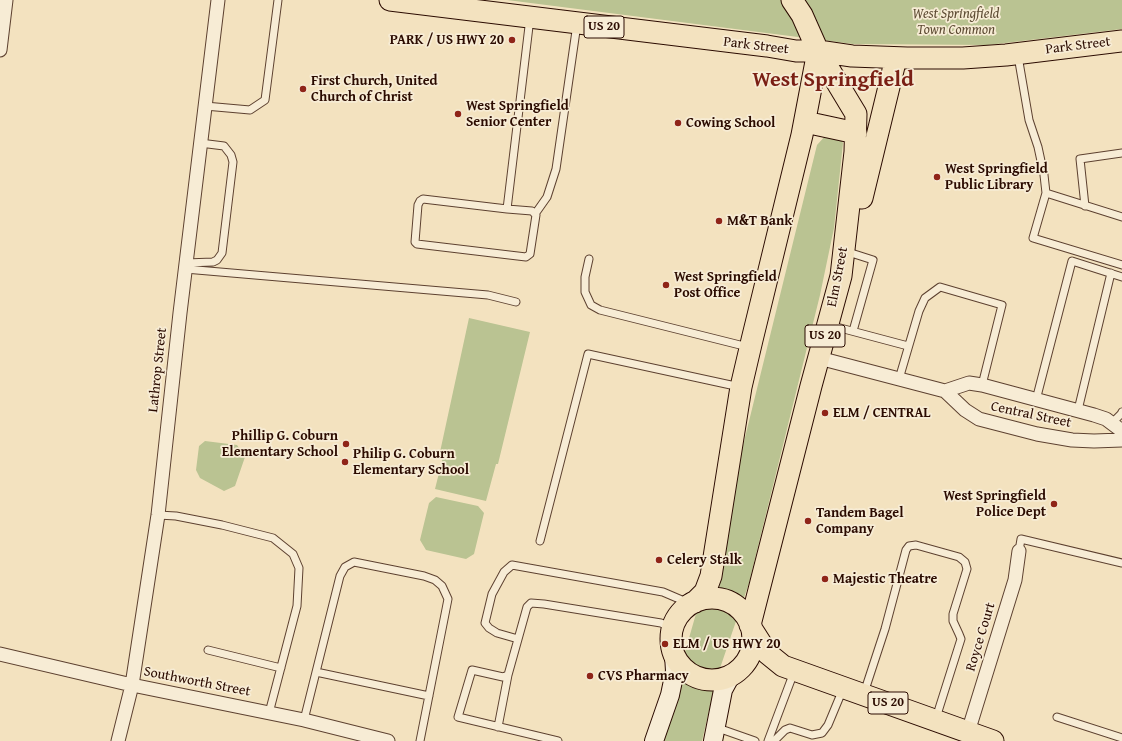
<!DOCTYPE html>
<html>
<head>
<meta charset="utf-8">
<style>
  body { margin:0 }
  canvas { display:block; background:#f3e2bf }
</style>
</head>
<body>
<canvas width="1122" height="741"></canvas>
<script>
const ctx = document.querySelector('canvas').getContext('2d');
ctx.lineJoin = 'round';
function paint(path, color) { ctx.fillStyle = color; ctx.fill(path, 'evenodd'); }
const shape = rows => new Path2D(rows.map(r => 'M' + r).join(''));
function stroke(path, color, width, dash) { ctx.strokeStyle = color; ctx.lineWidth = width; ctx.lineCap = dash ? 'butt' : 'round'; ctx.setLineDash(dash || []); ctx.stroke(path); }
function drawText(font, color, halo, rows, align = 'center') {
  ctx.font = font + ' "Gentium Book Plus",serif'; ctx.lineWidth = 3.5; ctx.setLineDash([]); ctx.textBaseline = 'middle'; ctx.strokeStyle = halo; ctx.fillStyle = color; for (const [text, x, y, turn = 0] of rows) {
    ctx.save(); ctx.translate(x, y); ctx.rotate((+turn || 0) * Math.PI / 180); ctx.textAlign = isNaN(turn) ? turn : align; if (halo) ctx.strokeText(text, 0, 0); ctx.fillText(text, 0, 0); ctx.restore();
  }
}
const green = shape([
  [507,0,1122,0,1122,29,988,45,853,44],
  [826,135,839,137,843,143,834,228,820,295,749,583,716,680,702,741,664,741,681,666,736,474,817,145],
  [469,318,530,332,498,464,496,464,486,501,435,489,444,453,440,452],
  [205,441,237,445,245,457,235,486,224,491,200,478,196,470,199,446],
  [436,497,478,506,484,513,474,554,466,559,426,550,420,540,429,503]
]);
const service = shape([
  [1018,56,1029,120,1038,147,1044,175,1046,193,1033,238,1122,265],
  [205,106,250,110,265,100,278,0],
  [1046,193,1122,217],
  [1085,206,1080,159,1122,153],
  [507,209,532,211,536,215,530,254,526,257,417,244,415,242,418,205,420,201,423,199,507,209,530,18],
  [535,214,547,197,556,169,577,24],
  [848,252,873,260,853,331],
  [589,259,585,277,585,292,591,305,600,310,748,347],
  [186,263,213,262,217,260,222,253,233,162,231,155,224,146,200,143],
  [185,269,488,295,516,302],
  [829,325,908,346],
  [899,379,919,311,925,298,940,287,1002,305,982,385],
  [1036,400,1072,261,1122,277],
  [1078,410,1111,273],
  [1111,424,1121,414,1122,412],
  [158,515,176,516,222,525,273,538,293,554,299,568,297,606,269,713],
  [540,541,588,354,740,387],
  [1019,551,1021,539,1122,563],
  [518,639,497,633,489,628,485,623,492,594,504,572,512,565,663,592,691,604],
  [208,650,281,668],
  [316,672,429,696],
  [864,693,885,629,906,550,909,546,916,545,959,557,965,562,967,569,953,614,953,621,959,634,961,639,936,718],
  [1057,717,1122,738],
  [304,720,340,576,345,567,354,562,424,576,435,580,442,586,448,599,420,741],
  [498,727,508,675],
  [715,727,755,741],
  [558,741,458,717,472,670,503,677,508,675,527,607,531,603,544,604,661,623,672,628],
  [768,741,794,672],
  [774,741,785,730,790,728,812,735,822,733,828,725,843,689]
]);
const minor = shape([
  [0,50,6,0],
  [819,358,945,391,965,410,979,419,1037,434,1072,440,1094,441,1122,440],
  [945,391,969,383,982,385,1094,415,1106,419,1122,431],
  [0,654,132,685,304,720,388,741],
  [968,732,1015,580,1019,551],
  [118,741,132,685,158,515,180,313,218,0]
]);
const secondary = shape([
  [654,741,670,695,675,671,674,655],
  [713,741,723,690,729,679,735,673]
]);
const primary = shape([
  [390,0,767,46,796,51,818,51,852,56,907,58,963,58,1006,55,1122,41],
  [805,122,856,133],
  [862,198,896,58],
  '671 639a41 41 0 1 1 82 0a41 41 0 1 1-82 0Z',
  [695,602,705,592,711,576,741,387,752,340,802,135,818,51],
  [750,625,811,386,841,276,855,152,856,114,818,51,802,15,792,0],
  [753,631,767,653,783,666,993,741]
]);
const markers = [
  [512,40,4,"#8f2418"],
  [303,89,4,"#8f2418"],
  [458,114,4,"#8f2418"],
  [678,123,4,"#8f2418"],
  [937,177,4,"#8f2418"],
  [719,221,4,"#8f2418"],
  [666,285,4,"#8f2418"],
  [825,413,4,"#8f2418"],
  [346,444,4,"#8f2418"],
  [345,462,4,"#8f2418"],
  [1054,504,4,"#8f2418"],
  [808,521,4,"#8f2418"],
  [659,560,4,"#8f2418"],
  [825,579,4,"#8f2418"],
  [665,644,4,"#8f2418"],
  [590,676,4,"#8f2418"]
];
const shields = [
  [604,27,40],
  [825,336,40],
  [888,703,40]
];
const shieldNames = [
  ["US 20",604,27],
  ["US 20",825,336],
  ["US 20",888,703]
];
const parkNames = [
  ["West Springfield",956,14],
  ["Town Common",956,30]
];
const poiNames = [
  ["PARK / US HWY 20",504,40,"right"],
  ["First Church, United",311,81],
  ["Church of Christ",311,97],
  ["West Springfield",466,106],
  ["Senior Center",466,122],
  ["Cowing School",686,123],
  ["West Springfield",945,169],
  ["Public Library",945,185],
  ["M&T Bank",727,221],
  ["West Springfield",674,277],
  ["Post Office",674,293],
  ["ELM / CENTRAL",833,413],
  ["Phillip G. Coburn",338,436,"right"],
  ["Elementary School",338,452,"right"],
  ["Philip G. Coburn",353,454],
  ["Elementary School",353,470],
  ["West Springfield",1046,496,"right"],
  ["Police Dept",1046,512,"right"],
  ["Tandem Bagel",816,513],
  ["Company",816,529],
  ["Celery Stalk",667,560],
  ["Majestic Theatre",833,579],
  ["ELM / US HWY 20",673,644],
  ["CVS Pharmacy",598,676]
];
const streetNames = [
  ["Park Street",756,46,7],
  ["Park Street",1078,46,-7],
  ["Elm Street",838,277,-79],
  ["Lathrop Street",158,370,-84],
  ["Central Street",1031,415,12],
  ["Royce Court",981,637,-73],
  ["Southworth Street",197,682,11]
];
const townNames = [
  ["West Springfield",833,80]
];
paint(green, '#bac392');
stroke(service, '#5d4130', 9);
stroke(minor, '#5d4130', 15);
stroke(secondary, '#2b0b00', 20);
stroke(primary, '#2b0b00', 23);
stroke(service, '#f7ecd5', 7);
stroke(minor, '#f7ecd5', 13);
stroke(secondary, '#f7ecd5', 18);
stroke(primary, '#f3e2bf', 21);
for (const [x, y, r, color] of markers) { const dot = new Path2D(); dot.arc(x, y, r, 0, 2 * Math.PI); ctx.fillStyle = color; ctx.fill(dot); stroke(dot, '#f7ecd5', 1.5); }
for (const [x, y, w] of shields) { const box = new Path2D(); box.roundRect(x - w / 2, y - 11, w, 22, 3); ctx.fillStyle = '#f7ecd5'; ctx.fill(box); stroke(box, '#2b0b00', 1); }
drawText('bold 13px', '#2b0b00', null, shieldNames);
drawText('italic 14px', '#5d4b33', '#f7ecd5', parkNames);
drawText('bold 14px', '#2b0b00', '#f7ecd5', poiNames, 'left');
drawText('14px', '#2b0b00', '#f7ecd5', streetNames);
drawText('bold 22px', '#7a1f14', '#f7ecd5', townNames);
</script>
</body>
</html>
